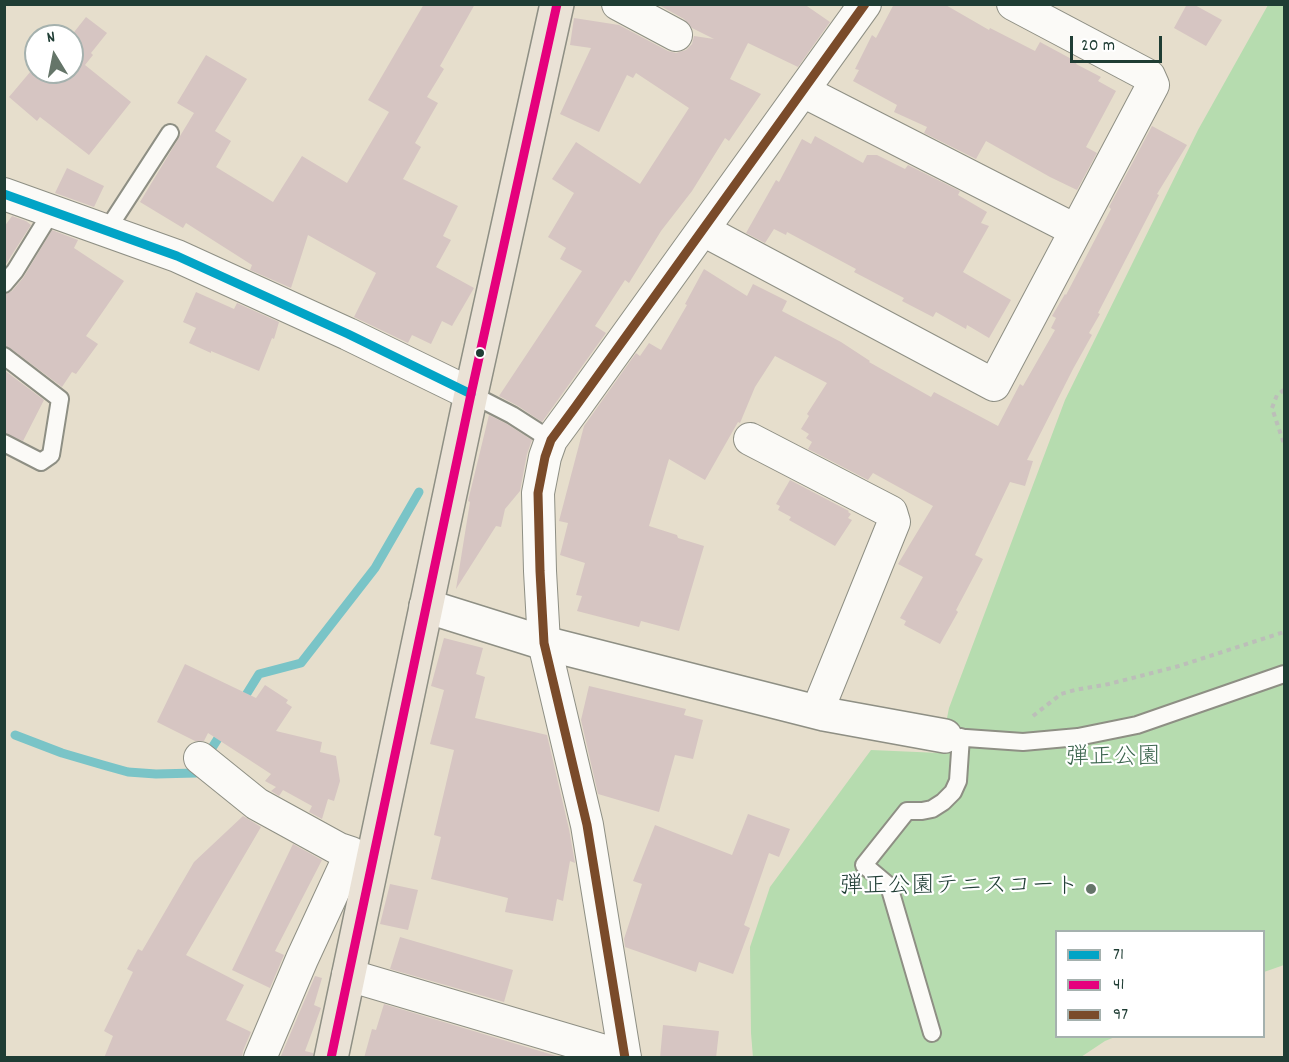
<!DOCTYPE html>
<html>
<head>
<meta charset="utf-8">
<style>
  body { margin:0 }
  #map { position:relative; width:1289px; height:1062px; overflow:hidden; background:#e6decc; font-family:Dekko,sans-serif }
  canvas { display:block }
  .frame { position:absolute; inset:0; border:6px solid #1f3d34; pointer-events:none }
  .legend { position:absolute; left:1055px; top:930px; width:210px; height:108px; box-sizing:border-box; background:#fff; border:2px solid #a5b1ae; margin:0; padding:8px 10px; list-style:none; font-size:18px; color:#1f3d34 }
  .legend li { display:flex; align-items:center; gap:12px; height:30px }
  .legend b { width:30px; border:2px solid #a5b1ae }
  .north { position:absolute; left:24px; top:24px; width:60px; height:60px; box-sizing:border-box; background:#fff; border:2px solid #a5b1ae; border-radius:50%; rotate:350deg; font-size:16px; font-weight:700; line-height:24px; text-align:center; color:#1f3d34 }
  .north::after { content:''; display:block; margin:auto; width:21px; height:27px; background:#657569; clip-path:polygon(50% 0,100% 100%,50% 72%,0 100%) }
  .scale { position:absolute; left:1070px; top:36px; width:92px; height:27px; box-sizing:border-box; border:3px solid #1f3d34; border-top:0; padding-left:8px; font-size:18px; line-height:21px; white-space:nowrap; color:#1f3d34; -webkit-text-stroke:4px #fff; paint-order:stroke }
</style>
</head>
<body>
<div id="map">
<canvas width="1289" height="1062"></canvas>
<div class="frame"></div>
<ul class="legend">
<li><b style="height:8px;background:#02a4c6"></b>71</li>
<li><b style="height:8px;background:#e5007d"></b>41</li>
<li><b style="height:8px;background:#7a4b2a"></b>97</li>
</ul>
<div class="north">N</div>
<div class="scale">20 m</div>
</div>
<script>
const ctx = document.querySelector('canvas').getContext('2d');
ctx.lineJoin = 'round';
function paint(path, color) { ctx.fillStyle = color; ctx.fill(path, 'evenodd'); }
const shape = rows => new Path2D(rows.map(r => 'M' + r).join(''));
function stroke(path, color, width, dash) { ctx.strokeStyle = color; ctx.lineWidth = width; ctx.lineCap = dash ? 'butt' : 'round'; ctx.setLineDash(dash || []); ctx.stroke(path); }
function drawText(font, color, halo, rows, align = 'center') {
  ctx.font = font + ' Dekko,"Klee One",sans-serif'; ctx.lineWidth = 4.5; ctx.setLineDash([]); ctx.textBaseline = 'middle'; ctx.strokeStyle = halo; ctx.fillStyle = color; for (const [text, x, y, turn = 0] of rows) {
    ctx.save(); ctx.translate(x, y); ctx.rotate((+turn || 0) * Math.PI / 180); ctx.textAlign = isNaN(turn) ? turn : align; if (halo) ctx.strokeText(text, 0, 0); ctx.fillText(text, 0, 0); ctx.restore();
  }
}
const green = shape([
  [1268,5,1284,5,1284,965,1264,972,1264,932,1056,932,1056,1036,1115,1037,1105,1041,1081,1057,753,1058,751,1033,750,947,770,887,871,750,940,753,949,708,1065,400,1198,130]
]);
const stream = shape([
  [241,703,259,674,301,663,375,568,419,492],
  [15,735,62,753,103,765,128,772,156,774,196,773,224,729]
]);
const building = shape([
  [424,4,475,4,440,66,444,69,427,97,438,103,415,143,421,147,403,179,458,206,443,236,451,240,436,267,474,288,452,326,442,321,431,344,412,335,408,343,354,317,376,273,308,235,291,288,250,270,252,265,186,223,183,228,140,202,194,113,177,103,206,55,247,79,215,131,231,141,216,167,273,202,302,156,347,183,389,112,368,100],
  [657,4,804,4,830,22,798,67,748,43,730,79,761,94,729,141,725,138,692,191,661,231,629,283,625,280,595,326,606,333,542,422,518,406,499,396,582,271,560,259,566,248,548,237,574,193,552,179,576,142,640,184,689,108,636,73,633,78,627,75,599,132,560,114,591,48,570,45,574,18,619,25,668,51,676,53,686,50,692,44,694,36,714,39,692,28,684,19],
  [894,4,944,4,989,30,990,28,1035,51,1040,42,1077,62,1076,64,1101,77,1098,81,1116,91,1086,147,1097,153,1077,190,1050,177,986,141,976,159,924,133,927,127,894,112,897,105,853,81,859,70,855,69,872,35,876,38],
  [1187,4,1193,4,1222,20,1206,46,1174,28],
  [86,17,107,33,91,53,93,55,85,65,131,102,89,155,40,117,37,121,9,97,36,65,36,72,72,72,71,36],
  [1152,126,1187,145,1157,194,1159,195,1098,313,1100,314,1089,333,1092,335,1073,369,1027,460,1033,461,1025,486,1010,482,975,555,983,559,956,610,958,612,940,644,904,625,906,621,900,618,923,577,898,564,933,506,873,473,868,480,808,449,812,442,806,438,809,434,801,429,809,416,807,414,827,383,775,356,755,387,740,423,738,422,705,480,669,459,649,526,677,535,678,538,704,546,679,631,641,621,639,627,577,611,582,596,576,595,585,563,560,555,568,523,559,521,584,426,636,353,640,356,649,343,661,350,687,305,685,304,704,269,747,296,753,284,787,301,782,311,841,342,870,361,869,362,931,397,934,392,998,426,1020,384,1023,386,1055,330,1051,328,1056,318,1052,316,1065,294,1066,295,1111,209,1109,207],
  [815,136,863,163,867,155,877,155,905,169,908,165,960,191,958,195,987,212,981,223,989,226,963,272,1011,300,989,338,967,325,966,329,936,312,933,317,902,301,904,298,854,272,856,269,787,232,786,235,774,229,765,243,746,233,776,180,779,182,802,139,811,144],
  [67,168,104,186,94,207,55,193],
  [12,216,26,221,31,225,4,267,4,227],
  [52,230,78,240,74,248,124,281,86,336,98,344,76,374,72,372,62,387,10,348,4,346,4,294,12,291,23,278],
  [196,292,234,309,237,303,279,322,274,339,272,338,259,371,211,351,211,353,189,343,196,328,183,322],
  [4,370,44,400,23,441,4,433],
  [489,415,507,424,532,440,527,454,520,491,505,509,501,527,496,526,456,589,470,502,468,501],
  [790,480,849,511,848,512,851,514,848,518,852,520,835,546,789,520,791,517,778,510,780,506,776,504],
  [444,638,483,648,476,674,485,677,475,718,547,735,569,829,575,863,570,861,563,901,557,899,553,921,505,912,508,898,431,879,441,837,434,835,454,750,430,744,444,690,431,686],
  [185,664,256,698,265,685,288,700,286,703,292,707,276,731,322,742,320,752,336,756,340,781,334,801,328,799,322,819,309,812,312,806,283,790,279,796,271,791,276,787,265,781,271,774,208,733,204,741,195,741,157,722],
  [589,686,686,709,684,715,703,720,693,759,675,755,659,812,598,794,581,720],
  [748,814,790,829,779,857,769,853,744,925,750,928,733,974,699,962,696,972,625,947,624,939,642,884,633,881,655,825,732,855],
  [243,816,261,827,186,955,244,985,226,1020,251,1032,243,1051,242,1058,104,1058,113,1036,104,1031,133,972,127,969,138,949,142,951,194,862],
  [293,844,322,860,275,951,284,955,270,988,232,970],
  [390,884,418,890,408,930,380,924],
  [400,937,513,970,504,1002,390,969],
  [315,976,322,978,314,1005,321,1008,305,1051,313,1053,313,1058,280,1058],
  [384,1004,563,1058,364,1058,372,1029,376,1030],
  [663,1025,719,1031,716,1058,660,1058]
]);
const path = shape([
  [1284,390,1277,395,1272,408,1284,444],
  [1033,716,1061,694,1075,690,1109,684,1179,666,1284,632]
]);
const service = shape([
  [107,230,170,133],
  [4,284,15,271,52,211],
  [4,356,60,399,51,455,41,462,4,443],
  [471,394,512,415,551,440],
  [952,737,1023,742,1078,737,1137,725,1284,674],
  [932,1033,889,886,864,865,907,811,922,811,932,809,943,802,953,792,958,781,961,737]
]);
const minor = shape([
  [618,4,676,35],
  [803,91,1075,230],
  [4,194,177,256,348,334,471,394],
  [703,230,994,385,1153,85,1149,76,1013,4],
  [750,439,891,512,894,522,817,712],
  [200,758,257,804,339,849,351,853,302,959,260,1058],
  [348,975,625,1057],
  [625,1058,587,825,544,643,540,571,538,493,545,457,551,440,576,406,865,4]
]);
const tertiary = shape([
  [426,606,544,643,824,714,945,736]
]);
const primary = shape([
  [331,1058,471,394,557,4]
]);
const bus1 = shape([
  [4,194,177,256,348,334,471,394]
]);
const bus2 = shape([
  [331,1058,471,394,557,4]
]);
const bus3 = shape([
  [625,1058,587,825,544,643,540,571,538,493,545,457,551,440,576,406,865,4]
]);
const markers = [
  [480,353,5,"#1f3d34"],
  [1091,889,6,"#657569"]
];
const parkNames = [
  ["弾正公園",1113,760]
];
const poiNames = [
  ["弾正公園テニスコート",1079,889]
];
paint(green, '#b6dcaf');
stroke(stream, '#7ac4c7', 9);
paint(building, '#d6c5c2');
stroke(service, '#8e8f84', 20);
stroke(minor, '#8e8f84', 34);
stroke(tertiary, '#8e8f84', 36);
stroke(primary, '#8e8f84', 36);
stroke(path, '#bcbeb9', 4, [4.5, 4.5]);
stroke(service, '#fbfaf7', 16);
stroke(minor, '#fbfaf7', 32);
stroke(tertiary, '#fbfaf7', 33);
stroke(primary, '#eae2d6', 33);
stroke(bus1, '#02a4c6', 9);
stroke(bus2, '#e5007d', 9);
stroke(bus3, '#7a4b2a', 9);
for (const [x, y, r, color] of markers) { const dot = new Path2D(); dot.arc(x, y, r, 0, 2 * Math.PI); ctx.fillStyle = color; ctx.fill(dot); stroke(dot, '#fff', 2); }
drawText('24px', '#3b644d', '#fff', parkNames);
drawText('24px', '#1f3d34', '#fff', poiNames, 'right');
</script>
</body>
</html>
